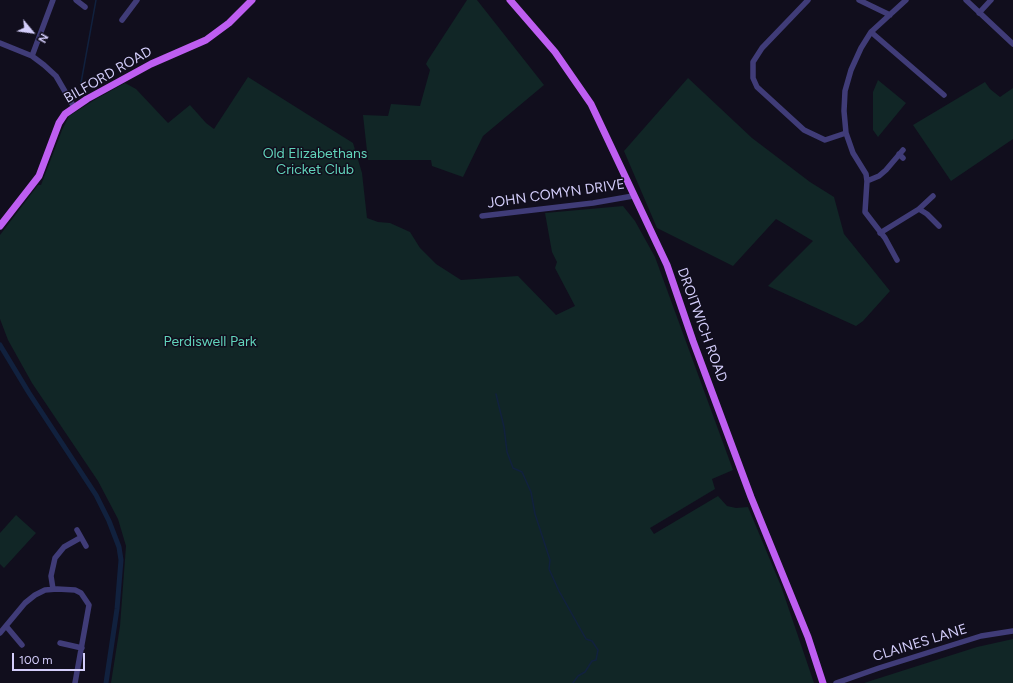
<!DOCTYPE html>
<html>
<head>
<meta charset="utf-8">
<style>
  body { margin:0 }
  #map { position:relative; width:1013px; height:683px; overflow:hidden; background:#110e1d; font-family:Figtree,sans-serif }
  canvas { display:block }
  .north { position:absolute; left:12px; top:12px; width:40px; height:40px; -webkit-text-stroke:3px #110e1d; paint-order:stroke; rotate:119deg; font-size:11px; font-weight:700; line-height:16px; text-align:center; color:#d4cefb }
  .north::after { content:''; display:block; margin:auto; width:14px; height:18px; background:#d4cefb; clip-path:polygon(50% 0,100% 100%,50% 72%,0 100%) }
  .scale { position:absolute; left:12px; top:653px; width:73px; height:18px; box-sizing:border-box; border:2px solid #d4cefb; border-top:0; padding-left:5px; font-size:12px; line-height:14px; white-space:nowrap; color:#d4cefb; -webkit-text-stroke:3px #110e1d; paint-order:stroke }
</style>
</head>
<body>
<div id="map">
<canvas width="1013" height="683"></canvas>
<div class="north">N</div>
<div class="scale">100 m</div>
</div>
<script>
const ctx = document.querySelector('canvas').getContext('2d');
ctx.lineJoin = 'round';
function paint(path, color) { ctx.fillStyle = color; ctx.fill(path, 'evenodd'); }
const shape = rows => new Path2D(rows.map(r => 'M' + r).join(''));
function stroke(path, color, width, dash) { ctx.strokeStyle = color; ctx.lineWidth = width; ctx.lineCap = dash ? 'butt' : 'round'; ctx.setLineDash(dash || []); ctx.stroke(path); }
function drawText(font, color, halo, rows, align = 'center') {
  ctx.font = font + ' Figtree,sans-serif'; ctx.lineWidth = 3; ctx.setLineDash([]); ctx.textBaseline = 'middle'; ctx.strokeStyle = halo; ctx.fillStyle = color; for (const [text, x, y, turn = 0] of rows) {
    ctx.save(); ctx.translate(x, y); ctx.rotate((+turn || 0) * Math.PI / 180); ctx.textAlign = isNaN(turn) ? turn : align; if (halo) ctx.strokeText(text, 0, 0); ctx.fillText(text, 0, 0); ctx.restore();
  }
}
const green = shape([
  [467,0,477,0,544,85,483,136,463,177,432,166,431,160,368,160,363,115,388,116,391,104,420,106,430,70,426,64,428,60],
  [248,77,353,143,362,173,367,218,378,222,390,223,410,232,420,248,436,264,461,280,518,276,556,315,575,306,555,268,557,262,552,252,545,213,623,206,635,221,655,257,733,470,712,479,715,489,650,528,654,534,718,496,727,506,736,508,748,507,781,586,814,683,111,683,120,626,126,546,118,519,98,481,32,383,8,340,0,319,0,235,38,185,41,185,62,130,69,116,96,99,125,83,136,89,168,123,190,105,206,123,214,129],
  [688,78,752,138,810,182,834,197,844,234,890,291,863,321,856,326,768,286,813,241,776,219,733,266,657,228,624,151],
  [878,80,906,103,878,137,873,130,873,92],
  [985,82,990,89,1000,97,1013,88,1013,139,951,181,913,125],
  [16,515,36,533,4,568,0,564,0,533],
  [1013,639,1013,683,864,683,977,647]
]);
const stream = shape([
  [85,94,81,83,96,0],
  [496,394,504,427,507,452,513,468,522,472,531,492,535,514,550,560,549,569,559,591,586,639,592,641,598,650,596,660,592,661,585,672,578,676,573,683]
]);
const canal = shape([
  [0,345,29,393,96,495,109,521,119,547,121,560,117,609,106,683]
]);
const minor = shape([
  [76,0,85,7],
  [808,0,762,48,753,62,753,78,757,87,804,130,825,140,846,133],
  [859,0,890,15],
  [966,0,1013,44],
  [979,13,991,0],
  [122,20,137,0],
  [871,32,944,95],
  [0,43,32,56,44,65,56,76,74,107],
  [32,56,53,0],
  [899,154,903,158],
  [867,181,879,176,886,170,903,150],
  [919,209,933,196],
  [482,216,593,203,633,196],
  [880,233,919,209,927,214,939,226],
  [897,260,885,238,865,212,867,181,866,174,853,153,846,133,844,111,845,91,851,70,861,48,871,32,906,0],
  [77,530,86,546],
  [53,589,51,576,55,558,64,547,80,538],
  [6,626,22,645],
  [0,633,25,603,35,595,45,590,57,589,75,590,81,593,89,605,75,683],
  [60,643,82,648],
  [836,683,879,668,981,636,1013,631]
]);
const major = shape([
  [510,0,555,52,591,104,667,265,693,341,751,497,808,637,823,683],
  [0,226,39,176,59,123,65,114,87,99,151,64,206,40,229,23,252,0]
]);
const streetNames = [
  ["BILFORD ROAD",108,75,-30],
  ["JOHN COMYN DRIVE",556,194,-8],
  ["DROITWICH ROAD",702,325,70],
  ["CLAINES LANE",920,643,-17]
];
const parkNames = [
  ["Old Elizabethans",315,154],
  ["Cricket Club",315,170],
  ["Perdiswell Park",210,342]
];
paint(green, '#112626');
stroke(stream, '#11213e', 1.5);
stroke(canal, '#11213e', 5);
stroke(minor, '#403c78', 5.5);
stroke(major, '#be5ef1', 7);
drawText('14px', '#d4cefb', '#110e1d', streetNames);
drawText('14px', '#61d3ba', '#110e1d', parkNames);
</script>
</body>
</html>
